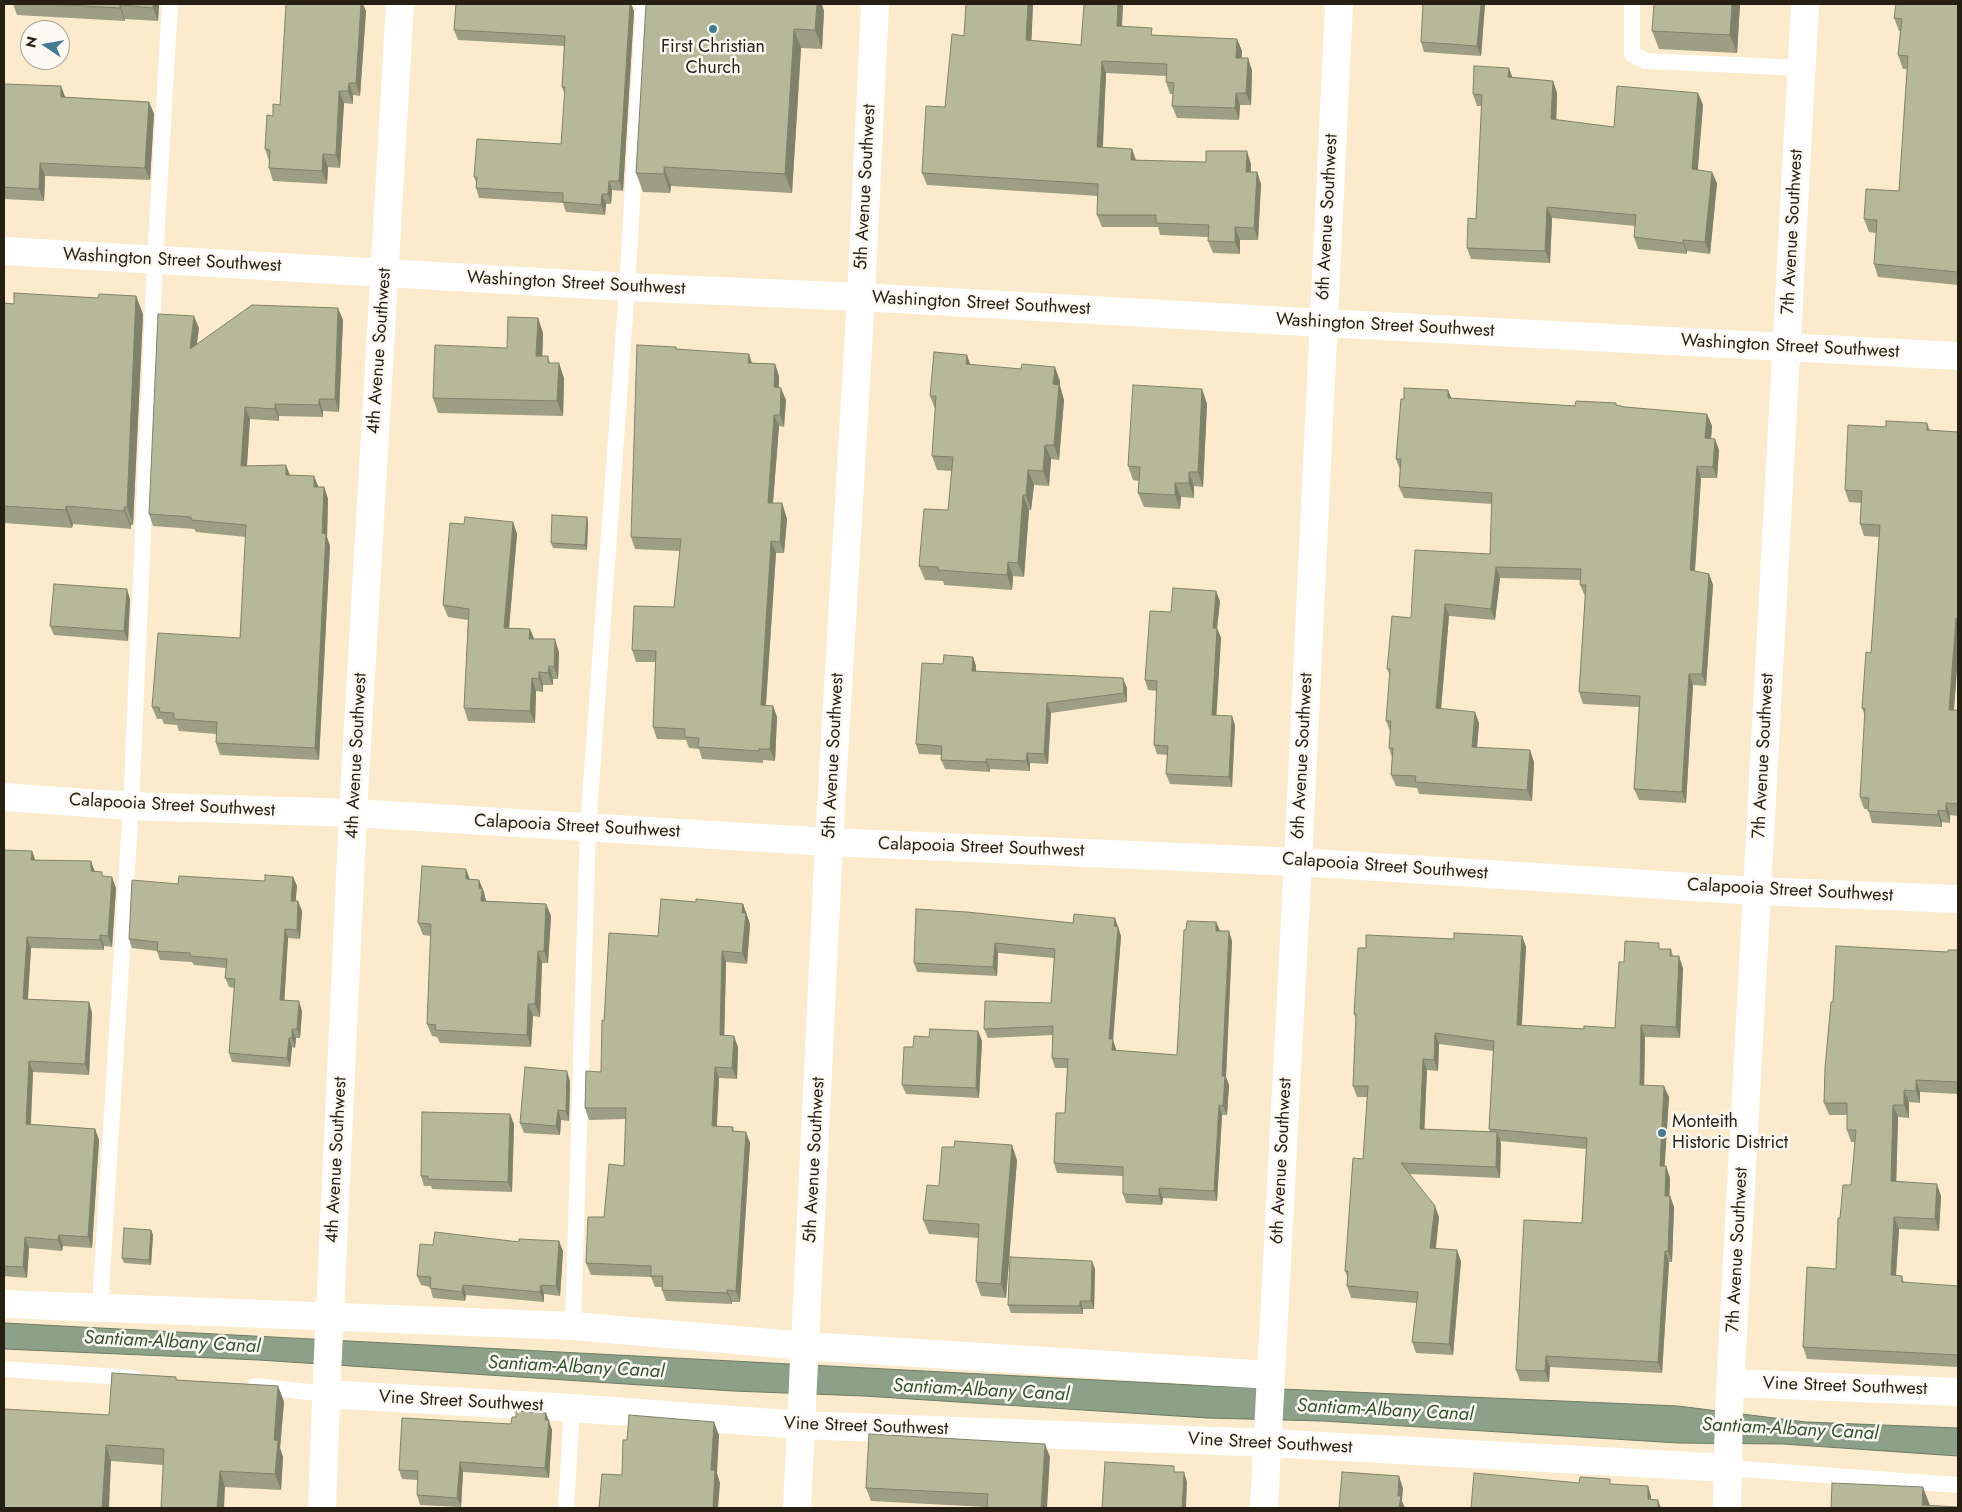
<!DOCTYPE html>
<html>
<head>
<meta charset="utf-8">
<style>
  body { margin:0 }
  #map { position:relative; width:1962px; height:1512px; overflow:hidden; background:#fbeacb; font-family:Jost,sans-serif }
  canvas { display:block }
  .frame { position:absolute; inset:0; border:5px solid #251f14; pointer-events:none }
  .north { position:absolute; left:20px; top:20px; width:50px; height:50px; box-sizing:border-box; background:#fcf9f3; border:1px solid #a6a29a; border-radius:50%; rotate:282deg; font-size:14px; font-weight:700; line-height:20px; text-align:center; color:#251f14 }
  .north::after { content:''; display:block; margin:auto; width:18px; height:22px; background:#417c94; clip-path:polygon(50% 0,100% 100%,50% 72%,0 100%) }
</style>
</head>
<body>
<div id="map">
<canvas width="1962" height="1512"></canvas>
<div class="frame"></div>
<div class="north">N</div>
</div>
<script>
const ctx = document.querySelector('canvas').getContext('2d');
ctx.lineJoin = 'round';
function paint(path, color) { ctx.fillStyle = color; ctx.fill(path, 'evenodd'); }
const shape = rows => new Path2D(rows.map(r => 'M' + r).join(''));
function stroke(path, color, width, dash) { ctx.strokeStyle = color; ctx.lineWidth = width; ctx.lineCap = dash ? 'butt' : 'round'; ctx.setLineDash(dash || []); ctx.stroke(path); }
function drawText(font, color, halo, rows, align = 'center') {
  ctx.font = font + ' Jost,sans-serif'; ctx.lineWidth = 5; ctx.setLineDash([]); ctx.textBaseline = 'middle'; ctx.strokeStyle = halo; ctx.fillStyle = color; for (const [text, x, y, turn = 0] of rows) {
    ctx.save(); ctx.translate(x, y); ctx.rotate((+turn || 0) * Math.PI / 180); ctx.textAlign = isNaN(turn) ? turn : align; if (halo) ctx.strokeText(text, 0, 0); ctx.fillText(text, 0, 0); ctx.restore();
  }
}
const water = shape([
  [4,1323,1211,1386,1678,1406,1806,1422,1958,1428,1958,1456,1783,1444,1678,1443,1323,1421,1208,1418,864,1396,733,1391,259,1360,4,1349,4,1323]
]);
const lane = shape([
  [1632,4,1632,54,1646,61,1802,68],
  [100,1307,131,806,155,261,170,4],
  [573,1326,588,828,627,287,644,4],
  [4,1369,134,1378],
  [255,1386,326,1394],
  [1728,1468,1958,1485],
  [566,1508,572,1408]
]);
const street = shape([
  [4,797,131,806,353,813,829,842,1298,862,1757,891,1958,899],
  [4,1304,573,1326,806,1346,1270,1375],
  [1731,1383,1958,1392],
  [326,1394,572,1408,801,1425,1268,1443,1728,1468],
  [322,1508,327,1376,353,813,400,4],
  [797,1508,829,842,861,297],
  [1264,1508,1298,862,1339,4],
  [1727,1508,1729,1408,1805,4]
]);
const secondary = shape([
  [4,251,627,287,861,297,1323,323,1958,356],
  [861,297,875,4]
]);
const wall = shape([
  [13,4,159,4,158,21,125,19,125,21,17,15],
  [456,4,631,4,634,11,623,191,612,190,611,204,606,204,605,215,566,212,563,203,479,198,476,188,476,182,474,177,561,144,565,95,562,87,564,46,458,40,454,30],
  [646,4,824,11,822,49,801,48,792,193,671,186,670,193,643,192,636,173],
  [966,4,1033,4,1031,40,1081,45,1084,4,1123,4,1122,26,1154,35,1237,39,1242,51,1241,58,1252,70,1251,105,1240,105,1239,120,1177,118,1172,106,1173,94,1170,94,1166,82,1166,76,1106,73,1103,147,1132,149,1136,160,1251,164,1251,172,1257,172,1261,184,1258,240,1240,240,1240,254,1213,253,1208,241,1208,237,1160,235,1158,227,1102,227,1097,215,1098,196,927,185,922,173,945,107,964,36],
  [1485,4,1481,56,1424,52,1421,42],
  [1654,4,1740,4,1737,53,1659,49,1652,31],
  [1958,4,1958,285,1878,277,1874,264,1876,233,1869,232,1864,219,1899,191,1907,69,1903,69,1898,55,1900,31,1899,31,1894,18],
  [366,11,360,96,353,95,353,104,344,103,340,168,328,167,327,184,273,181,269,168,269,161,265,149,280,105],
  [1509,68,1512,77,1553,81,1557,93,1556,120,1614,127,1698,93,1703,105,1697,170,1717,183,1710,254,1687,251,1687,254,1638,249,1634,237,1635,226,1552,218,1550,263,1471,259,1467,248,1476,219,1482,106,1477,106,1473,94],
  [4,84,66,97,149,102,154,114,150,180,45,176,44,201,4,199],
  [136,296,143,314,133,525,131,525,131,529,73,524,72,528,4,523,4,303,14,304],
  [538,318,543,333,542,356,548,356,550,363,564,378,563,416,438,413,433,398,507,348],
  [343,320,339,412,323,411,323,417,279,416,279,421,250,419,247,466,290,475,318,487,324,487,328,499,327,537,330,546,319,760,220,755,216,743,216,734,179,731,177,725,164,724,162,719,157,719,152,707,240,638,246,537,196,532,194,529,153,526,149,514,199,328,197,344],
  [676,347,677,349,752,363,775,364,779,376,779,388,786,400,784,427,779,426,773,503,782,503,787,519,784,553,776,553,766,705,773,706,777,717,775,761,763,760,763,763,702,759,699,749,689,748,686,740,657,739,653,727,656,662,636,662,632,650,674,607,680,551,635,549,631,537],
  [970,364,1060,381,1060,386,1064,400,1059,460,1051,459,1049,486,1034,485,1031,510,1029,510,1024,577,1013,576,1012,590,944,585,943,581,925,580,919,566,948,510,952,471,937,470,932,456,935,409,930,396],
  [1202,389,1207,404,1203,487,1194,486,1194,498,1181,497,1180,509,1144,507,1138,493,1139,481,1133,480,1128,466],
  [1448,390,1451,398,1575,406,1617,406,1625,407,1707,414,1712,426,1711,439,1719,450,1717,478,1701,478,1695,571,1709,574,1713,585,1706,686,1693,685,1686,803,1639,800,1634,789,1639,707,1583,704,1579,692,1585,596,1580,585,1580,580,1500,578,1495,620,1449,616,1441,709,1479,723,1477,747,1534,762,1532,801,1419,794,1417,788,1396,786,1391,775,1392,758,1389,748,1390,731,1386,721,1390,675,1387,669,1411,618,1490,554,1492,504,1404,498,1399,487,1400,470,1396,459,1404,399],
  [1927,423,1930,430,1958,432,1958,655,1954,710,1958,710,1958,816,1950,815,1950,823,1942,822,1942,827,1872,823,1868,809,1864,809,1860,797,1865,716,1862,708,1871,653,1879,537,1864,536,1860,524,1861,503,1849,502,1845,490],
  [587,517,588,522,587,550,553,548,551,543],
  [513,522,517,534,509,628,530,629,534,639,559,652,558,679,553,679,553,685,543,685,543,692,536,691,535,723,468,721,464,708,468,620,448,617,443,605,464,524],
  [130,599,128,641,54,635,50,626],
  [1220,601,1217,628,1221,638,1216,715,1235,725,1232,787,1170,784,1166,774,1167,755,1157,754,1154,745,1157,691,1148,690,1145,680,1171,612],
  [973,657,976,666,976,671,1127,688,1127,702,1051,713,1048,764,1030,763,1030,771,990,769,990,772,945,769,941,760,941,755,919,754,916,744,943,664],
  [4,850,32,851,35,860,95,871,104,876,116,888,112,947,104,946,104,950,31,948,28,999,89,1002,92,1013,89,1075,33,1072,31,1124,95,1129,99,1140,92,1248,63,1246,62,1251,29,1248,27,1278,4,1276],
  [466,869,470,879,479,880,486,901,546,904,551,916,548,963,542,963,540,1017,533,1016,531,1047,440,1043,437,1037,432,1036,427,1024,431,936,423,935,418,923],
  [293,877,297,886,295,901,298,901,302,911,300,939,288,938,284,1000,302,1011,300,1038,296,1038,295,1048,292,1047,290,1067,232,1062,229,1053,234,988,229,987,225,978,226,968,194,965,192,962,160,960,157,951,132,948,129,939,178,884,265,881],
  [696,902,743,904,750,924,747,964,726,962,724,1036,738,1047,737,1079,719,1078,717,1126,733,1127,734,1131,746,1132,750,1143,740,1302,732,1302,732,1304,666,1301,662,1290,662,1287,655,1287,651,1277,591,1275,586,1263,624,1166,626,1119,589,1120,585,1108,601,1072,604,1021,658,936],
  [1115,918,1121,936,1113,1040,1116,1050,1177,1055,1186,930,1216,922,1220,931,1232,941,1226,1077,1229,1085,1227,1115,1222,1115,1217,1201,1163,1198,1162,1205,1126,1203,1123,1194,1123,1176,1057,1173,1054,1163,1065,1113,1067,1068,1055,1068,1052,1058,1053,1035,988,1038,984,1029,1051,1003,1054,958,998,953,997,976,917,972,914,963,1073,923],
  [1522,936,1526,947,1522,1025,1584,1029,1615,1028,1624,962,1661,949,1671,949,1673,956,1683,968,1680,1038,1645,1037,1644,1085,1669,1097,1664,1166,1666,1166,1670,1178,1669,1196,1670,1196,1674,1207,1672,1262,1669,1262,1662,1373,1550,1367,1549,1382,1520,1381,1516,1370,1582,1223,1586,1149,1500,1141,1501,1143,1500,1178,1410,1174,1439,1217,1436,1249,1461,1261,1453,1355,1416,1353,1412,1342,1417,1303,1351,1298,1347,1286,1347,1276,1345,1271,1363,1159,1367,1097,1357,1097,1353,1086,1356,1019,1354,1014,1366,948,1454,939],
  [1439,1044,1493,1051,1489,1129,1490,1132,1424,1129,1427,1070,1438,1071],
  [1958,950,1958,1094,1920,1092,1920,1103,1909,1102,1909,1118,1898,1117,1896,1182,1941,1196,1939,1231,1899,1229,1896,1276,1902,1276,1904,1283,1958,1286,1958,1367,1807,1359,1803,1347,1836,1269,1840,1218,1851,1185,1855,1142,1851,1142,1847,1130,1847,1115,1829,1115,1824,1103,1833,1002,1948,952],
  [978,1031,982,1041,979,1098,906,1094,902,1085,913,1047,929,1037],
  [570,1081,569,1121,561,1120,560,1135,524,1133,520,1123],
  [514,1124,512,1192,432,1189,431,1186,424,1186,421,1176],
  [1017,1160,1006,1298,981,1296,976,1282,979,1238,929,1234,923,1220,939,1186],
  [151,1230,153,1235,151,1265,124,1263,122,1258],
  [433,1245,563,1251,560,1296,544,1294,544,1302,466,1295,465,1301,433,1298,430,1287,421,1285,417,1276],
  [1095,1269,1094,1309,1083,1309,1083,1314,1011,1313,1008,1305],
  [177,1380,278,1386,284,1402,280,1448,283,1457,281,1490,225,1487,163,1465,111,1461,4,1508,109,1415],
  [546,1413,552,1430,549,1478,463,1472,461,1507,420,1505,417,1495,418,1480,402,1479,399,1470,511,1424,516,1417],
  [1050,1457,987,1507,871,1501,866,1488]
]);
const shadedWall = shape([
  [153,4,159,4,158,21,153,8],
  [361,4,363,4,366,11,360,96,356,83],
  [630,4,631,4,634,11,623,191,619,181],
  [817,4,822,4,824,11,822,49,815,30],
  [1028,4,1033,4,1031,52,1026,40],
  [1118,4,1123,4,1121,38,1117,26],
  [1481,4,1485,4,1481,56,1477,46],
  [1732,4,1740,4,1737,53,1730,35],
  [120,5,125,19,125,21,120,8],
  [794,29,801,48,792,193,785,174],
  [1237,39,1242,51,1241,70,1236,58],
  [1248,58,1252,70,1251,105,1246,93],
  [1102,61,1106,73,1102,159,1097,147],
  [1509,68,1513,79,1508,77],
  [1553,81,1557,93,1556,131,1551,119],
  [349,83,353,95,353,104,348,91],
  [61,86,66,99,61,97],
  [339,91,344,103,340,168,336,155],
  [1236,93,1240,105,1239,120,1235,108],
  [1698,93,1703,105,1697,181,1692,169],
  [149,102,154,114,150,180,145,168],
  [1132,149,1136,161,1131,160],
  [1247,151,1251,164,1250,184,1246,172],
  [323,154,328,167,327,184,322,171],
  [40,163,45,176,44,201,39,189],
  [664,167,671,186,670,193,664,174],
  [1257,172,1261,184,1258,240,1254,228],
  [1712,172,1717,183,1710,254,1705,242],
  [609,181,612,190,611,204,608,194],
  [602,194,606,204,605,215,601,205],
  [1547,207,1552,218,1550,263,1545,251],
  [1235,227,1240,240,1240,254,1235,242],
  [1683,240,1687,251,1687,254,1683,243],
  [136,296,143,314,133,525,127,507],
  [338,308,343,320,339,412,335,399],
  [194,316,199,328,194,361,190,349],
  [538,318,543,333,542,370,536,356],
  [749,354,753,366,748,363],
  [967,355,972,369,966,364],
  [559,363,564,378,563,416,557,401],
  [775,364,779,376,778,399,774,387],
  [1055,367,1060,381,1060,386,1064,400,1059,460,1054,445,1053,384],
  [781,388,786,400,784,427,780,415],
  [1202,389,1207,404,1203,487,1198,472],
  [1448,390,1453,402,1448,398],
  [319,399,323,411,323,417,319,405],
  [275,404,279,416,279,421,275,409],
  [245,407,250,419,246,478,241,466],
  [1707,414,1712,426,1710,450,1705,438],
  [774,415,779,426,772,514,768,503],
  [1715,439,1719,450,1717,478,1713,467],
  [1045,445,1051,459,1049,486,1043,471],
  [286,465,291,478,286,475],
  [1697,466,1701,478,1694,582,1690,570],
  [1028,470,1034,485,1031,510,1026,495],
  [1189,472,1194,486,1194,498,1189,483],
  [314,476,319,488,314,487],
  [1175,483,1181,497,1180,509,1175,495],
  [324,487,328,499,327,537,330,546,319,760,315,748],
  [1023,495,1029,510,1024,577,1018,563],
  [782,503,787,519,784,553,780,542],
  [66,506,73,524,72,528,66,510],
  [124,507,131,525,131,529,124,511],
  [587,517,588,522,587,550,585,545],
  [513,522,517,534,508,640,504,628],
  [771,541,776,553,765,716,761,705],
  [1008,562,1013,576,1012,590,1007,575],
  [1496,567,1500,578,1495,620,1491,609],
  [1709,574,1713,585,1706,686,1702,674],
  [127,589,130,599,128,641,124,631],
  [1216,591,1220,601,1217,628,1221,638,1216,724,1212,715,1213,628],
  [1445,604,1449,616,1440,720,1436,708],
  [1956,618,1958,625,1958,655,1953,722,1949,710],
  [530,629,535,641,529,639],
  [555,639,559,652,558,679,554,667],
  [973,657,976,666,975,681,972,671],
  [549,666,553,679,553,685,548,673],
  [539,672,543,685,543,692,539,679],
  [1689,674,1693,685,1686,803,1682,792],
  [532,678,536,691,535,723,530,711],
  [1123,678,1127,688,1127,702,1124,693],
  [1047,703,1051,713,1048,764,1044,754],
  [773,706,777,717,775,761,770,749],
  [1475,712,1479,723,1476,759,1472,747],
  [1232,716,1235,725,1232,787,1229,777],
  [1530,750,1534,762,1532,801,1527,790],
  [1027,753,1030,763,1030,771,1026,761],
  [986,759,990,769,990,772,986,762],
  [1946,803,1950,815,1950,823,1946,811],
  [1938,810,1942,822,1942,827,1938,815],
  [32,851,36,862,31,860],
  [91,861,95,872,91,871],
  [466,869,470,881,466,879],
  [112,877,116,888,112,947,108,936],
  [293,877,297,886,295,910,291,901],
  [479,880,484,892,486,901,481,901,479,888],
  [298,901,302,911,300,939,297,930],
  [546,904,551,916,548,963,544,951],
  [743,904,750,924,747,964,742,953,742,913],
  [1115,918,1121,936,1113,1040,1116,1049,1115,1059,1109,1039],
  [1216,922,1220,931,1216,931],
  [285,929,288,938,284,1009,280,1000],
  [1229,931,1232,941,1226,1077,1229,1085,1227,1115,1223,1106,1222,1076],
  [100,935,104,946,104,950,100,940],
  [1522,936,1526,947,1521,1036,1517,1025],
  [27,937,31,948,27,1009,23,999],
  [995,943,998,953,997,976,993,967],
  [538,951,542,963,540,1017,535,1004],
  [722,951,726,962,724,1047,720,1035],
  [1679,956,1683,968,1680,1038,1676,1027],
  [299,1001,302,1011,300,1038,297,1029],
  [89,1002,92,1013,89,1075,85,1064],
  [528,1004,533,1016,531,1047,527,1035],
  [1641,1025,1645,1037,1644,1096,1640,1085],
  [292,1029,296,1038,295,1048,292,1038],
  [978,1031,982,1041,979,1098,976,1088],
  [1435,1033,1439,1044,1438,1071,1434,1060],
  [734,1036,738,1047,737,1079,732,1068],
  [289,1038,292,1047,290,1067,287,1058],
  [1423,1059,1427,1070,1424,1140,1420,1129],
  [29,1061,33,1072,30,1135,26,1124],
  [715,1067,719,1078,716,1137,712,1126],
  [567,1071,570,1081,569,1121,566,1111],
  [1916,1080,1920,1092,1920,1103,1916,1091],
  [1664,1086,1669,1097,1664,1177,1660,1166],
  [1904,1090,1909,1102,1909,1118,1904,1105],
  [1219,1105,1222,1115,1217,1201,1214,1191],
  [1893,1105,1898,1117,1896,1194,1891,1181],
  [558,1110,561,1120,560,1135,556,1126],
  [510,1114,514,1124,512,1192,508,1182],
  [95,1129,99,1140,92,1248,88,1237],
  [746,1132,750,1143,740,1302,736,1291],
  [1497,1132,1501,1143,1500,1178,1496,1167],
  [1012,1145,1017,1160,1006,1298,1001,1284],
  [1666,1166,1670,1178,1669,1207,1665,1196],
  [1937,1184,1941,1196,1939,1231,1935,1219],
  [1159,1188,1163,1198,1162,1205,1159,1196],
  [1670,1196,1674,1207,1672,1262,1668,1251],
  [1435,1206,1439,1217,1434,1260,1430,1248],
  [1894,1217,1899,1229,1895,1288,1891,1275],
  [151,1230,153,1235,151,1265,149,1260],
  [59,1235,63,1246,62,1251,58,1240],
  [25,1237,29,1248,27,1278,23,1267],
  [559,1241,563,1251,560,1296,556,1286],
  [1457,1250,1461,1261,1453,1355,1449,1344],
  [1665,1251,1669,1262,1662,1373,1658,1362],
  [1092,1261,1095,1269,1094,1309,1091,1301],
  [463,1285,466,1295,465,1301,462,1292],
  [541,1285,544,1294,544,1302,540,1292],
  [727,1290,732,1302,732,1304,727,1293],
  [1080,1301,1083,1309,1083,1314,1080,1306],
  [1546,1356,1550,1367,1549,1382,1545,1371],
  [278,1386,284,1402,280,1448,283,1457,281,1490,275,1474,274,1440],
  [546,1413,552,1430,549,1478,545,1468],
  [714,1422,719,1435,717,1473,720,1483,718,1508,713,1508,711,1470],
  [1045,1444,1050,1457,1047,1508,1041,1508],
  [106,1445,111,1461,109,1508,102,1508],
  [460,1462,463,1472,461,1507,457,1498],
  [220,1471,225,1487,224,1508,217,1508],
  [1184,1472,1187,1482,1186,1508,1182,1508],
  [1399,1476,1403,1488,1402,1501,1405,1508,1399,1508,1398,1496],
  [1648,1486,1651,1496,1651,1508,1648,1499],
  [1923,1487,1931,1508,1922,1505],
  [1658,1500,1661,1508,1658,1508]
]);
const building = shape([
  [47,4,153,4,153,8,120,5,120,8,47,4],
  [286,4,361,4,356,83,349,83,348,91,339,91,336,155,323,154,322,171,269,168,270,150,265,149,267,115,273,116,273,104,280,105,286,4],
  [456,4,630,4,619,181,609,181,608,194,602,194,601,205,563,202,563,193,476,188,477,177,474,177,477,139,561,144,565,87,562,87,565,36,454,30,456,4],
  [646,4,817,4,815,30,794,29,785,174,664,167,664,174,636,173,646,4],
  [966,4,1028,4,1026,40,1081,45,1084,4,1118,4,1117,26,1152,28,1151,35,1237,39,1236,58,1248,58,1246,93,1236,93,1235,108,1172,106,1174,83,1166,82,1167,64,1102,61,1097,147,1132,149,1131,160,1206,162,1206,151,1247,151,1246,172,1257,172,1254,228,1235,227,1235,242,1208,241,1209,225,1156,223,1156,215,1097,215,1098,184,922,173,926,106,945,107,952,34,964,36,966,4],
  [1423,4,1481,4,1477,46,1421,42,1423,4],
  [1654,4,1732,4,1730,35,1652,31,1654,4],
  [1896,4,1958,4,1958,272,1874,264,1877,220,1864,219,1866,189,1899,191,1908,56,1898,55,1902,19,1894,18,1896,4],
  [1474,66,1509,68,1508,77,1553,81,1551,119,1614,127,1617,86,1698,93,1692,169,1712,172,1705,242,1683,240,1683,243,1634,237,1636,215,1547,207,1545,251,1467,248,1468,218,1476,219,1482,95,1473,94,1474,66],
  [4,84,61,86,61,97,149,102,145,168,40,163,39,189,4,187,4,84],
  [14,293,98,298,99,294,136,296,127,507,124,507,124,511,66,506,66,510,4,506,4,303,14,304,14,293],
  [252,305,338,308,335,399,319,399,319,405,275,404,275,409,245,407,241,466,286,465,286,475,314,476,314,487,324,487,322,533,326,534,315,748,216,743,217,722,174,719,174,713,160,712,159,707,152,707,158,633,240,638,246,525,191,520,191,517,149,514,158,314,194,316,190,349,252,305],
  [508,317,538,318,536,356,548,356,548,363,559,363,557,401,433,398,435,345,507,348,508,317],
  [637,345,676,347,676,349,749,354,748,363,775,364,774,387,781,388,780,415,774,415,768,503,782,503,782,507,780,542,771,541,761,705,773,706,770,749,759,749,759,751,698,747,699,738,685,737,685,729,653,727,656,651,632,650,634,606,674,607,681,539,631,537,637,345],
  [934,352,967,355,966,364,1021,369,1022,364,1055,367,1053,384,1059,385,1054,445,1045,445,1043,471,1028,470,1026,495,1023,495,1018,563,1008,562,1007,575,938,570,938,567,919,566,924,509,948,510,953,457,932,456,936,396,930,396,934,352],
  [1133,385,1202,389,1198,472,1189,472,1189,483,1175,483,1175,495,1138,493,1140,467,1128,466,1133,385],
  [1404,388,1448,390,1448,398,1575,406,1576,401,1616,403,1616,405,1625,407,1707,414,1705,438,1715,439,1713,467,1697,466,1690,570,1709,574,1702,674,1689,674,1682,792,1634,789,1640,696,1579,692,1586,585,1580,585,1581,569,1496,567,1491,609,1445,604,1436,708,1475,712,1472,747,1530,750,1527,790,1415,782,1416,776,1391,775,1393,748,1389,748,1391,721,1386,721,1390,669,1387,669,1389,649,1392,616,1411,618,1415,550,1490,554,1492,493,1399,487,1401,459,1396,459,1401,399,1404,399,1404,388],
  [1886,421,1927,423,1927,430,1958,432,1958,618,1956,618,1949,710,1958,710,1958,804,1946,803,1946,811,1938,810,1938,815,1868,811,1869,798,1860,797,1865,709,1862,708,1866,652,1871,653,1880,525,1860,524,1862,491,1845,490,1848,425,1886,427,1886,421],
  [552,515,587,517,585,545,551,543,552,515],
  [465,517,513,522,504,628,530,629,529,639,555,639,554,667,549,666,548,673,539,672,539,679,532,678,530,711,464,708,469,609,443,605,450,523,464,524,465,517],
  [54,584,127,589,124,631,50,626,54,584],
  [1173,588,1216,591,1213,628,1217,628,1212,715,1232,716,1229,777,1166,774,1168,746,1154,745,1157,681,1145,680,1150,611,1171,612,1173,588],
  [944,655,973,657,972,671,1123,678,1124,693,1047,703,1044,754,1027,753,1026,761,986,759,986,762,941,760,942,746,916,744,922,663,943,664,944,655],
  [4,850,32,851,31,860,91,861,91,871,102,872,102,876,112,877,108,936,100,935,100,940,27,937,23,999,89,1002,85,1064,29,1061,26,1124,95,1129,88,1237,59,1235,58,1240,25,1237,23,1267,4,1266,4,850],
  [422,866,466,869,466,879,479,880,479,888,482,889,481,901,546,904,544,951,538,951,535,1004,528,1004,527,1035,435,1030,436,1025,427,1024,431,924,418,923,422,866],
  [265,875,293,877,291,901,298,901,297,930,285,929,280,1000,299,1001,297,1029,292,1029,292,1038,289,1038,287,1058,229,1053,235,979,225,978,227,959,190,956,190,953,157,951,158,942,129,939,132,880,178,884,179,876,265,881,265,875],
  [661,899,696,902,696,899,743,904,742,913,746,913,742,953,722,951,720,1035,734,1036,732,1068,715,1067,712,1126,733,1127,732,1131,746,1132,736,1291,727,1290,727,1293,662,1290,663,1276,651,1276,651,1266,586,1263,588,1217,604,1217,609,1164,624,1166,626,1108,585,1108,586,1071,601,1072,602,1020,604,1021,609,933,658,936,661,899],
  [916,909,967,912,1073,923,1074,914,1115,918,1114,926,1118,927,1109,1039,1113,1039,1112,1050,1177,1055,1184,930,1186,930,1187,921,1216,922,1216,931,1229,931,1222,1076,1225,1076,1223,1106,1219,1105,1214,1191,1159,1188,1159,1196,1123,1194,1123,1167,1054,1163,1056,1113,1065,1113,1068,1059,1052,1058,1053,1026,984,1029,985,1001,1051,1003,1055,949,995,943,993,967,914,963,916,909],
  [1454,933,1522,936,1517,1025,1584,1029,1584,1026,1615,1028,1619,962,1624,962,1625,941,1659,943,1659,949,1671,949,1670,956,1679,956,1676,1027,1641,1025,1640,1085,1664,1086,1660,1166,1666,1166,1665,1196,1670,1196,1668,1251,1665,1251,1658,1362,1546,1356,1545,1371,1516,1370,1524,1220,1582,1223,1587,1138,1489,1129,1494,1041,1435,1033,1434,1060,1423,1059,1420,1129,1497,1132,1496,1167,1401,1163,1435,1206,1430,1248,1457,1250,1449,1344,1412,1342,1418,1292,1347,1286,1348,1271,1345,1271,1353,1158,1363,1159,1368,1086,1353,1086,1356,1014,1354,1014,1358,948,1366,948,1366,935,1454,939,1454,933],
  [1836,946,1948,952,1948,950,1958,950,1958,1082,1916,1080,1916,1091,1904,1090,1904,1105,1893,1105,1891,1181,1937,1184,1935,1219,1894,1217,1891,1275,1902,1276,1902,1282,1958,1286,1958,1355,1803,1347,1807,1267,1836,1269,1838,1218,1840,1218,1843,1185,1851,1185,1856,1130,1847,1130,1847,1103,1824,1103,1825,1068,1831,1002,1833,1002,1836,946],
  [930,1029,978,1031,976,1088,902,1085,904,1047,913,1047,914,1036,929,1037,930,1029],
  [525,1067,567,1071,566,1111,558,1110,556,1126,520,1123,525,1067],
  [422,1112,510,1114,508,1182,428,1179,428,1176,421,1176,422,1112],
  [955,1141,1012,1145,1001,1284,976,1282,979,1224,923,1220,927,1185,939,1186,942,1147,954,1147,955,1141],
  [124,1228,151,1230,149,1260,122,1258,124,1228],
  [435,1232,519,1242,519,1239,559,1241,556,1286,541,1285,540,1292,463,1285,462,1292,430,1288,431,1277,417,1276,420,1244,433,1245,435,1232],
  [1010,1257,1092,1261,1091,1301,1080,1301,1080,1306,1008,1305,1010,1257],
  [112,1373,176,1377,176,1380,278,1386,274,1440,278,1441,275,1474,220,1471,217,1508,161,1508,164,1449,106,1445,102,1508,4,1508,4,1409,109,1415,112,1373],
  [516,1411,546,1413,545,1420,549,1420,545,1468,460,1462,457,1498,417,1495,418,1471,399,1470,402,1418,511,1424,512,1417,516,1417,516,1411],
  [629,1415,714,1422,711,1470,715,1470,713,1508,599,1508,602,1474,622,1475,623,1440,627,1440,629,1415],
  [869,1434,1045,1444,1041,1508,987,1508,988,1494,866,1488,869,1434],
  [1105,1462,1174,1466,1174,1472,1184,1472,1182,1508,1102,1508,1105,1462],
  [1342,1472,1399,1476,1398,1496,1401,1496,1399,1508,1339,1508,1342,1472],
  [1474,1473,1579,1483,1580,1477,1610,1479,1610,1484,1648,1486,1648,1499,1658,1500,1658,1508,1471,1508,1474,1473],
  [1832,1483,1923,1487,1922,1505,1958,1507,1958,1508,1831,1508,1832,1483]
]);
const markers = [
  [713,29,5,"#417c94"],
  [1662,1133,5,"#417c94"]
];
const poiNames = [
  ["First Christian",713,48],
  ["Church",713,69],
  ["Monteith",1672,1123,"left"],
  ["Historic District",1672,1144,"left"]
];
const streetNames = [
  ["5th Avenue Southwest",866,187,-87],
  ["6th Avenue Southwest",1328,217,-87],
  ["7th Avenue Southwest",1793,232,-87],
  ["Washington Street Southwest",172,261,3],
  ["Washington Street Southwest",576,284,3],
  ["Washington Street Southwest",981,304,3],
  ["Washington Street Southwest",1385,326,3],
  ["Washington Street Southwest",1790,347,3],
  ["4th Avenue Southwest",380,351,-86],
  ["4th Avenue Southwest",357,756,-87],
  ["5th Avenue Southwest",834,756,-87],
  ["6th Avenue Southwest",1303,756,-87],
  ["7th Avenue Southwest",1764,756,-87],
  ["Calapooia Street Southwest",172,806,3],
  ["Calapooia Street Southwest",577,827,3],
  ["Calapooia Street Southwest",981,848,2],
  ["Calapooia Street Southwest",1385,867,4],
  ["Calapooia Street Southwest",1790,891,3],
  ["4th Avenue Southwest",337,1160,-87],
  ["5th Avenue Southwest",815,1160,-87],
  ["6th Avenue Southwest",1282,1161,-87],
  ["7th Avenue Southwest",1738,1250,-87],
  ["Vine Street Southwest",1845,1387,2],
  ["Vine Street Southwest",461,1402,3],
  ["Vine Street Southwest",866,1427,2],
  ["Vine Street Southwest",1270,1444,3]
];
const waterNames = [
  ["Santiam-Albany Canal",172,1343,3],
  ["Santiam-Albany Canal",576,1368,3],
  ["Santiam-Albany Canal",981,1391,3],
  ["Santiam-Albany Canal",1385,1411,3],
  ["Santiam-Albany Canal",1790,1430,3]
];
paint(water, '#8ca188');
stroke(water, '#6d7a65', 1);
stroke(lane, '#fff', 16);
stroke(street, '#fff', 28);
stroke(secondary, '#fff', 28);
paint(wall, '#9d9f84');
paint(shadedWall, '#7f826b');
paint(building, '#b6b999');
stroke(building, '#7f826b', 1);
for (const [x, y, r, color] of markers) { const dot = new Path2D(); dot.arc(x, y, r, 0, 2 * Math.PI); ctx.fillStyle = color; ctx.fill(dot); stroke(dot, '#fcf9f3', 2); }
drawText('18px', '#251f14', '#fcf9f3', poiNames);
drawText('18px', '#251f14', '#fcf9f3', streetNames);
drawText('italic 19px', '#33542d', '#fcf9f3', waterNames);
</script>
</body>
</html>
